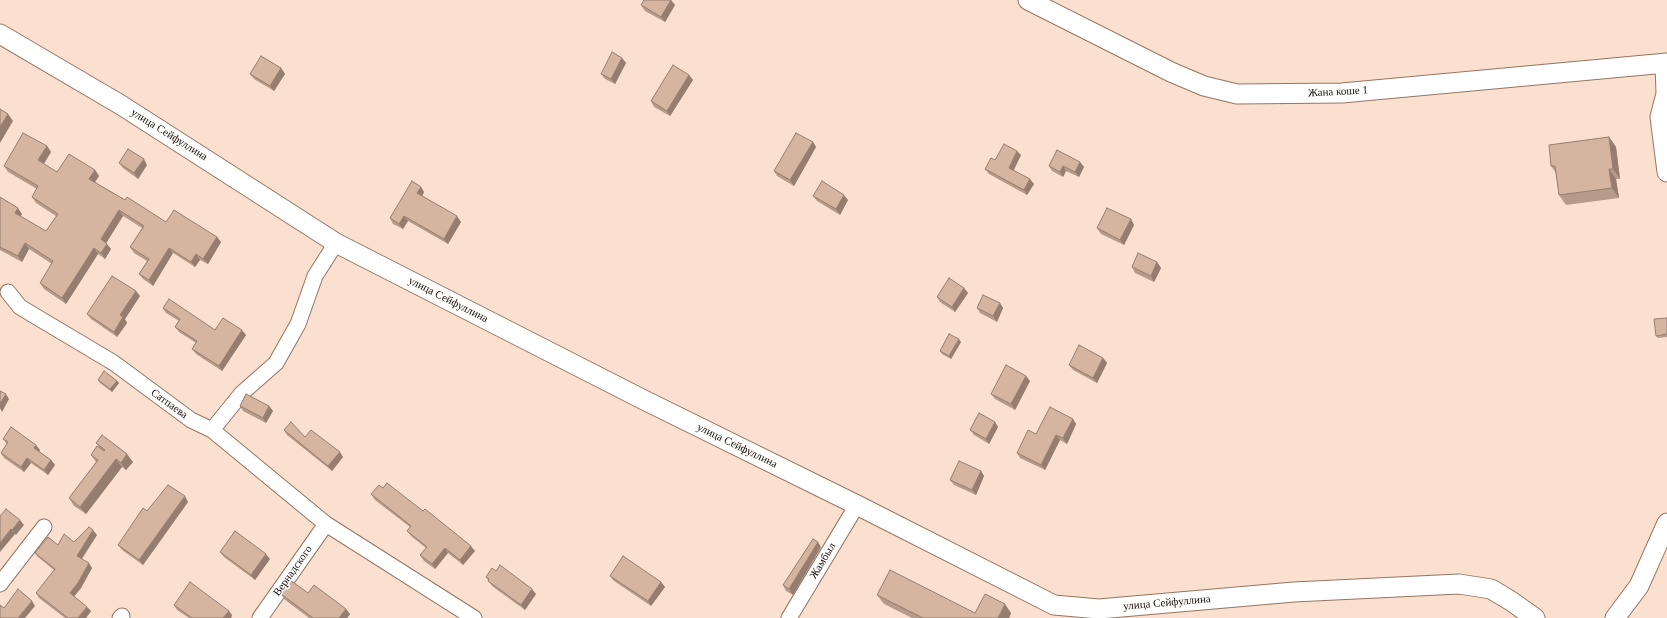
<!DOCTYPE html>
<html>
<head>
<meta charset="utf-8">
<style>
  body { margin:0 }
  canvas { display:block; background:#fbe0cf }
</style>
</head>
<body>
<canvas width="1667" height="618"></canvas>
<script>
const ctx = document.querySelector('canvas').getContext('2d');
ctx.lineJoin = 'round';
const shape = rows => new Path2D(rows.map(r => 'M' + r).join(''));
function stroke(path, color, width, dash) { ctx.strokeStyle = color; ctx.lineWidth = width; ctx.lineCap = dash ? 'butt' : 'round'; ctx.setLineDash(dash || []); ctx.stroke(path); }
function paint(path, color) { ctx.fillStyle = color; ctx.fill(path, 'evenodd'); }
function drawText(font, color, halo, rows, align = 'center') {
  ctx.font = font + ' "Times New Roman",serif'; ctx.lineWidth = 3; ctx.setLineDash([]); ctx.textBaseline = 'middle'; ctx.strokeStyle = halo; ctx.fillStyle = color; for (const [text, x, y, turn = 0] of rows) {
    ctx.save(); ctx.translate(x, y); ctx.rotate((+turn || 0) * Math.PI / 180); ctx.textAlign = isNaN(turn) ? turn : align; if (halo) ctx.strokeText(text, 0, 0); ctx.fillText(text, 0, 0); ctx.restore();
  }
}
const minor = shape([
  [8,292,20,307,114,363,191,420,212,430,326,524,474,618],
  [212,430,242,393,276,363,298,324,315,276,336,243],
  [0,584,44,527],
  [120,618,122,616],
  [260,618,326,524],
  [789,618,857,505]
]);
const tertiary = shape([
  [1028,0,1171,72,1204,86,1237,94,1342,93,1667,63],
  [0,34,121,105,336,243,642,399,857,505,1054,605,1099,609,1294,592,1459,584,1491,589,1511,601,1535,618],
  [1665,64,1666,94,1660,117,1667,172],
  [1615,618,1639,586,1667,523]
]);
const wall = shape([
  [641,5,675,5,665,22,645,11],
  [622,58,626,63,615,84,605,79,601,74],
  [281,68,285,74,274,91,254,79,250,74],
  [689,75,693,80,670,116,654,107,651,101],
  [1609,137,1616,147,1620,179,1616,179,1619,198,1566,205,1559,195,1556,173,1551,166],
  [813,142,816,147,794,186,777,176,774,171],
  [47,146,51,152,44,164,57,172,95,170,99,176,95,182,125,200,166,222,217,237,221,242,208,264,200,260,195,267,173,253,153,286,143,279,139,274,147,261,134,253,130,247,142,228,123,216,106,243,111,249,105,259,98,254,66,304,44,289,40,283,52,264,29,249,22,262,0,250,0,197,22,214,20,216,46,231,56,216,36,203,32,197,37,189,8,172,4,166],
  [1021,155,1014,170,1034,184,1027,195,989,174,985,169,995,160],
  [1080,162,1084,167,1079,177,1066,171,1063,177,1052,171,1049,166],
  [119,163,147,165,138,179,123,168],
  [421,187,424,192,422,196,461,222,448,244,408,221,403,229,393,224,390,218],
  [813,196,848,200,840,215,817,201],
  [1131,219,1134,225,1124,245,1101,234,1097,228],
  [1157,262,1161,268,1154,282,1135,273,1132,267],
  [964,288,968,293,955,312,940,302,937,297],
  [140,296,125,319,127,323,117,337,91,319,87,314],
  [1000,303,1003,308,997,322,980,313,977,308],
  [163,308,215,330,246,335,222,371,196,354,192,349,196,343,179,332,175,327,179,321,166,313],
  [1667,318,1667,337,1658,338,1656,336],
  [961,342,951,359,942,354,940,351],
  [1103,358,1107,363,1097,383,1073,370,1069,365],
  [1026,376,1030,381,1015,410,995,399,991,394],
  [98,380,117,381,119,383,112,392,100,383],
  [240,406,269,406,273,411,266,423,243,411],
  [1073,419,1076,424,1067,444,1060,440,1045,470,1020,458,1017,453,1036,434],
  [998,427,989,444,974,435,970,430],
  [284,430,343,457,332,471,287,435],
  [3,439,40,450,39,452,51,460,55,465,48,475,31,463,24,472,4,458,1,453,7,444],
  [96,443,133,462,126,470,122,467,86,514,74,506,69,498,96,462,91,455,99,447],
  [981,471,984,476,976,495,954,485,950,480],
  [383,488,423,511,475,551,463,565,448,553,435,569,424,561,420,555,426,548,411,536,407,531,410,527,375,500,371,494],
  [188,502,143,565,122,550,118,545,147,511],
  [97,535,82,559,92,568,81,588,74,596,87,607,91,611,86,618,65,618,39,598,36,593,54,570,38,557,35,553,74,542],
  [821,547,793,595,786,591,783,585],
  [220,552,270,559,255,580,224,557],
  [496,571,536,594,525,610,492,586,486,577],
  [610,576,661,582,665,587,651,606,614,581],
  [308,593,350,614,347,618,309,618,284,599,281,594],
  [877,595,975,613,1011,613,1009,618,912,618,884,604],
  [174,605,232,615,231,618,189,618,177,610]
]);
const shadedWall = shape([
  [671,0,675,5,665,22,661,17],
  [622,58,626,63,615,84,611,79],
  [281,68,285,74,274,91,270,86],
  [689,75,693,80,670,116,667,111],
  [8,114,13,121,0,143,0,127],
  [1609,137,1616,147,1620,179,1613,169],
  [813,142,816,147,794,186,790,180],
  [47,146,51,152,42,166,38,160],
  [1017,151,1021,155,1012,173,1009,168],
  [144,159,147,165,138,179,134,173],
  [1080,162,1084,167,1079,177,1075,172],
  [1063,166,1066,171,1063,177,1060,172],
  [1609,169,1616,179,1619,198,1612,188],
  [95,170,99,176,93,185,89,179],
  [1030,179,1034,184,1027,195,1024,190],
  [421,187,424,192,421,198,417,193],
  [844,195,848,200,840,215,836,209],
  [18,208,22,214,19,219,15,213],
  [119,210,123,216,105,245,101,239],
  [404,216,408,221,403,229,399,224],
  [457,216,461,222,448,244,444,239],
  [1131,219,1134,225,1124,245,1120,240],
  [217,237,221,242,208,264,203,259],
  [25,243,29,249,22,262,18,256],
  [107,244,111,249,105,259,101,253],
  [94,248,98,254,66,304,62,298],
  [169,248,173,253,153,286,149,280],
  [196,254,200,260,195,267,191,262],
  [1157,262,1161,268,1154,282,1151,276],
  [964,288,968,293,955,312,952,307],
  [136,291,140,296,125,319,127,323,117,337,114,332,120,315],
  [1000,303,1003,308,997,322,993,316],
  [242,330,246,335,222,371,219,366],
  [959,339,961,342,951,359,949,356],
  [1103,358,1107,363,1097,383,1093,378],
  [1026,376,1030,381,1015,410,1011,404],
  [117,381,119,383,112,392,110,389],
  [6,394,9,399,2,412,0,408,0,404],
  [269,406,273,411,266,423,263,418],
  [1073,419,1076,424,1067,444,1063,438],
  [995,422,998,427,989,444,986,439],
  [1056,435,1060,440,1045,470,1041,465],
  [36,445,40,450,38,453,34,448],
  [340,452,343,457,332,471,328,466],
  [127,454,133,462,126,470,121,463],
  [27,458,31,463,24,472,21,467],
  [116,459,122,467,86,514,80,507],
  [51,460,55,465,48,475,44,470],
  [981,471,984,476,976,495,972,490],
  [185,496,188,502,143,565,139,560],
  [20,520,24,525,16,535,12,530],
  [11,529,15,534,0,552,0,543],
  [93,530,97,535,80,561,77,556],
  [818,542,821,547,793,595,789,589],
  [471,546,475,551,463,565,460,560],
  [445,548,448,553,435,569,432,564],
  [266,554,270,559,255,580,251,575],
  [89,563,92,568,81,588,73,598,70,593],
  [661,582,665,587,651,606,648,601],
  [532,589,536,594,525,610,521,605],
  [32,601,35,606,25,618,18,618],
  [1005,604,1011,613,1009,618,998,618],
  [87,607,91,611,86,618,78,618],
  [346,609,350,614,347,618,339,618],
  [229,611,232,615,231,618,223,618]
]);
const building = shape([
  [644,0,671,0,661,17,641,5,644,0],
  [612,52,622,58,611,79,601,74,612,52],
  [261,56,281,68,270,86,250,74,261,56],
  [673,65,689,75,667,111,651,101,673,65],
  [0,109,8,114,0,127,0,109],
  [23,133,47,146,38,160,57,172,69,154,95,170,89,179,125,200,127,197,166,222,174,210,217,237,203,259,196,254,191,262,169,248,149,280,139,274,149,259,130,247,144,226,119,210,101,239,107,244,101,253,94,248,62,298,40,283,53,261,25,243,18,256,0,247,0,197,18,208,15,213,46,231,58,214,32,197,38,186,4,166,23,133],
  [796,133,813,142,790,180,774,171,796,133],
  [1609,137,1613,169,1609,169,1612,188,1559,195,1555,166,1551,166,1549,145,1609,137],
  [1004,144,1017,151,1009,168,1030,179,1024,190,985,169,991,158,995,160,1004,144],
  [128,149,144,159,134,173,119,163,128,149],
  [1057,150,1080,162,1075,172,1063,166,1060,172,1049,166,1057,150],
  [412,181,421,187,417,193,457,216,444,239,404,216,399,224,390,218,412,181],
  [822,181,844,195,836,209,813,196,822,181],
  [1107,208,1131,219,1120,240,1097,228,1107,208],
  [1138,253,1157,262,1151,276,1132,267,1138,253],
  [112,276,136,291,120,315,123,317,114,332,87,314,112,276],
  [949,278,964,288,952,307,937,297,949,278],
  [983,295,1000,303,993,316,977,308,983,295],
  [169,299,215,330,223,318,242,330,219,366,192,349,197,341,175,327,180,319,163,308,169,299],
  [1667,318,1667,334,1656,336,1654,319,1667,318],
  [949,334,959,339,949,356,940,351,949,334],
  [1079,345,1103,358,1093,378,1069,365,1079,345],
  [1006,365,1026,376,1011,404,991,394,1006,365],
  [104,371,117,381,110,389,98,380,104,371],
  [0,391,6,394,0,404,0,391],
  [246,394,269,406,263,418,240,406,246,394],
  [1050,407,1073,419,1063,438,1056,435,1041,465,1017,453,1028,430,1036,434,1050,407],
  [979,413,995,422,986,439,970,430,979,413],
  [291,422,305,437,311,430,340,452,328,466,284,430,291,422],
  [11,427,36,445,34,448,51,460,44,470,27,458,21,467,1,453,8,442,3,439,11,427],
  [102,435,127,454,121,463,116,459,80,507,69,498,98,460,91,455,97,446,104,451,105,450,96,443,102,435],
  [959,461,981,471,972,490,950,480,959,461],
  [387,483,423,511,425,509,471,546,460,560,445,548,432,564,420,555,427,547,407,531,411,526,371,494,379,485,383,488,387,483],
  [168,485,185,496,139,560,118,545,143,508,147,511,168,485],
  [6,509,20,520,12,530,11,529,0,543,0,516,6,509],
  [89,527,93,530,77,556,89,563,78,583,70,593,87,607,78,618,68,618,36,593,55,569,35,553,48,537,58,545,64,534,74,542,89,527],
  [235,531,266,554,251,575,220,552,235,531],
  [813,539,818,542,789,589,783,585,813,539],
  [623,556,661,582,648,601,610,576,623,556],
  [500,565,532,589,521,605,488,581,489,579,486,577,492,568,496,571,500,565],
  [890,570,975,613,985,594,1005,604,998,618,923,618,877,595,890,570],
  [290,580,308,593,314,585,346,609,339,618,313,618,281,594,290,580],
  [190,582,229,611,223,618,192,618,174,605,190,582],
  [18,589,32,601,18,618,0,618,0,605,4,608,18,589]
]);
const streetNames = [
  ["Жана коше 1",1338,92,-3],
  ["улица Сейфуллина",169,135,32],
  ["улица Сейфуллина",448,300,27],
  ["Сатпаева",169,404,36],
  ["улица Сейфуллина",737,446,26],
  ["Жамбыл",823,561,-59],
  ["Вернадского",293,571,-55],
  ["улица Сейфуллина",1167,603,-5]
];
stroke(minor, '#947563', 17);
stroke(tertiary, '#947563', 21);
stroke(minor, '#fff', 15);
stroke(tertiary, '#fff', 19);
paint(wall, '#b79b8a');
paint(shadedWall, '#957e70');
paint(building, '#d5b4a0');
stroke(building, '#957e70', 1);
drawText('11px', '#170c06', '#fff', streetNames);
</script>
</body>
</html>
